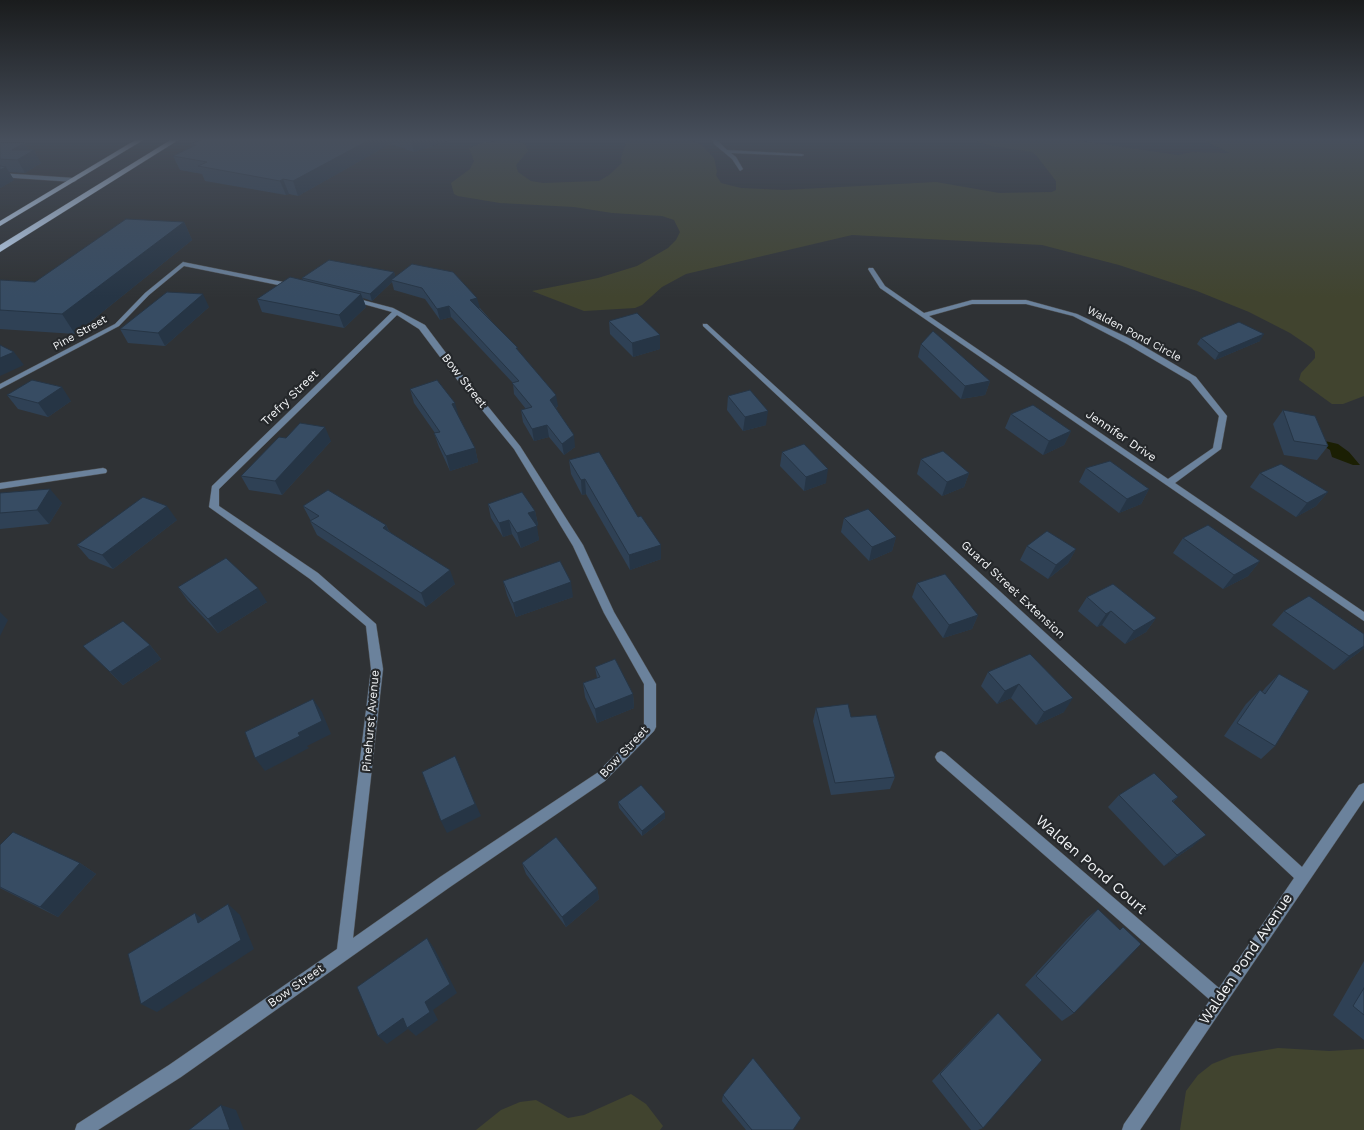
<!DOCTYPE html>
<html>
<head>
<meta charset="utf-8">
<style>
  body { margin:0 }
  canvas { display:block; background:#2f3235 }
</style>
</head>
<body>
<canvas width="1364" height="1130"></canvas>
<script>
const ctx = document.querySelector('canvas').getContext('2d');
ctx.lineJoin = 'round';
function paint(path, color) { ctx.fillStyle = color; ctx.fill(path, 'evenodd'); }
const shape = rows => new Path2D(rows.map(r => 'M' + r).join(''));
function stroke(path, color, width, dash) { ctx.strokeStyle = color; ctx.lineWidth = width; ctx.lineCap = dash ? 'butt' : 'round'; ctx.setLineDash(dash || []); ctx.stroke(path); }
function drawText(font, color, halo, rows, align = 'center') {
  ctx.font = font + ' "Work Sans",sans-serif'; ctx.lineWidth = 4.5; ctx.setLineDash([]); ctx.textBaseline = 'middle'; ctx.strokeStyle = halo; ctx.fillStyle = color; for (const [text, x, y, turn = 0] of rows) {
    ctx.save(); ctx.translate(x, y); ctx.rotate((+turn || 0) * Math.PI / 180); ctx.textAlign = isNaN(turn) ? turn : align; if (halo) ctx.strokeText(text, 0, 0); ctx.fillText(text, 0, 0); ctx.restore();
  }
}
const green = shape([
  [627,139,680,139,696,142,702,145,714,158,717,171,716,175,721,183,741,188,784,190,936,182,999,193,1052,192,1056,190,1056,181,1036,155,1032,152,991,146,971,139,1074,140,1178,155,1192,152,1230,153,1201,139,1364,139,1364,396,1343,404,1332,404,1325,399,1299,380,1301,373,1315,358,1315,352,1312,348,1290,333,1249,312,1197,291,1119,265,1042,245,852,235,686,274,662,287,642,305,635,308,584,311,532,291,598,278,637,266,668,248,676,240,680,232,674,220,662,216,612,213,574,207,500,203,458,196,454,194,451,183,470,169,474,161,469,148,482,143,505,140,518,141,525,144,528,151,516,165,518,172,531,181,543,183,599,181,609,175,622,163,621,158],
  [1278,1048,1329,1051,1364,1049,1364,1130,1180,1130,1186,1091,1198,1075,1212,1064,1232,1056],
  [631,1094,646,1104,663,1126,660,1130,476,1130,501,1110,520,1102,536,1100,568,1118,584,1115]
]);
const water = shape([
  [1325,441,1338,444,1349,452,1360,465,1353,465,1332,457,1330,450,1322,445]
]);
const minor = shape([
  [712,139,716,139,727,150,802,154,804,155,802,156,731,153,736,157,743,169,740,171,732,159,714,144,712,139],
  [0,173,74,178,77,180,74,182,0,177,0,173],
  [183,262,293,284,296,286,293,288,184,266,149,295,119,326,0,389,0,384,115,324,145,293,183,262],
  [869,268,873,268,885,286,924,313,972,300,1026,300,1077,314,1133,340,1196,377,1227,416,1221,449,1175,483,1364,612,1364,621,880,288,868,269,869,268],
  [972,304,1026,304,1073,316,1127,344,1190,381,1219,416,1213,448,1168,479,929,316,972,304],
  [351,297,393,308,425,325,461,373,520,446,583,545,614,612,656,684,656,727,654,731,605,781,450,887,181,1077,98,1130,75,1130,77,1124,169,1065,337,949,371,669,366,626,310,579,209,507,212,486,392,312,349,300,349,298,351,297],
  [397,315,419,329,455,377,514,449,573,546,604,613,644,684,644,725,597,773,440,877,353,938,383,669,376,624,318,573,219,506,219,489,397,315],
  [703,324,707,324,1302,867,1359,785,1364,783,1364,800,1140,1130,1122,1130,1124,1124,1210,1000,937,761,935,757,937,753,941,751,945,753,1219,988,1294,878,703,326,703,324],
  [103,468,106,469,107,471,106,473,0,489,0,483,103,468]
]);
const trunk = shape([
  [137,139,145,139,0,226,0,221,137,139],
  [172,139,180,139,0,252,0,245,172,139]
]);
const wall = shape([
  [204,139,450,139,450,140,414,152,390,144,298,196,289,194,286,195,205,181,202,174,180,170,173,156,192,147,191,144],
  [0,143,24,143,28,150,41,163,25,173,9,172,14,180,0,188],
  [184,222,192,240,75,334,0,329,0,280,35,282],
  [394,272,395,276,480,308,519,352,558,406,556,408,575,447,564,455,549,437,534,441,523,422,521,410,526,409,514,394,513,383,451,317,440,320,425,299,394,290,392,282,372,301,363,298,366,307,344,328,262,312,257,299,303,280,302,278],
  [209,307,165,346,128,343,120,329],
  [609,321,660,349,633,357,610,334],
  [1201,338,1260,341,1215,360,1197,344],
  [921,344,990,381,985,395,961,399,918,357],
  [410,389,458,417,475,448,478,462,450,471,439,447,434,433,435,433,414,403],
  [7,395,71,401,48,417,18,409],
  [728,396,766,425,743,431,727,410],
  [1283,410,1328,446,1317,460,1284,455,1273,424],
  [1011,414,1071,431,1064,445,1043,455,1005,428],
  [286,438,331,441,282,495,249,490,241,476],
  [782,452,826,483,804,491,780,466],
  [921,459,969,473,964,487,942,496,917,474],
  [569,460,661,559,630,570,586,494,582,495,571,474],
  [1086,468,1149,489,1141,504,1119,513,1079,482],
  [1260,473,1328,492,1316,506,1296,517,1250,487],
  [0,493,62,503,49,524,0,529],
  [488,504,535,511,538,525,536,526,539,540,521,548,512,534,503,537,491,518],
  [303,506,386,525,389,531,455,584,426,607,317,535,310,521,311,521],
  [844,518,896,537,892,551,869,561,841,532],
  [177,520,113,569,89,559,77,545],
  [1183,538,1260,561,1248,576,1223,589,1173,553],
  [1027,546,1076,549,1068,563,1048,579,1020,560],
  [503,581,573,597,516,617,507,595],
  [917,583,978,615,972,629,943,638,912,597],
  [178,587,267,602,218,633,188,601],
  [1087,597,1156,618,1146,632,1125,644,1102,625,1097,627,1078,611],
  [1284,611,1364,634,1364,648,1358,653,1334,670,1272,625],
  [150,645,161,659,123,685,83,646],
  [1030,654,1064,712,1036,725,1011,698,997,704,981,686,988,672],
  [595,667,633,694,634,708,597,723,585,697,583,683,597,678],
  [1279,674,1275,746,1261,759,1224,736,1246,704,1260,690,1262,692,1266,687],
  [816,708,851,717,895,777,890,789,831,795,813,721],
  [1119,795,1178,797,1173,802,1193,846,1164,866,1108,807],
  [618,802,665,818,642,836,619,808],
  [0,845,80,863,96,874,58,917,0,888],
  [522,863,597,888,599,899,566,927,526,874],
  [1098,909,1119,930,1123,927,1074,1013,1062,1021,1025,985,1086,919],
  [1364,961,1364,1040,1333,1015],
  [998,1013,983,1128,978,1130,971,1130,932,1081,989,1021],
  [723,1095,793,1130,746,1130,722,1101]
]);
const shadedWall = shape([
  [371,139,388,139,390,144,298,196,293,181],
  [411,139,450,139,450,140,414,152],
  [24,143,30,153,34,150,41,163,25,173,12,150],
  [6,167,14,180,0,188,0,170],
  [283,179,289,194,286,195,280,181],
  [184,222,192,240,75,334,62,314],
  [394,272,396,278,391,280,392,282,372,301,370,294],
  [203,294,209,307,165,346,158,333],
  [361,294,366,307,344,328,339,315],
  [477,298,480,308,473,310,470,300],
  [449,306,451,317,440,320,437,309],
  [1264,334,1260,341,1215,360,1219,353],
  [660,335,660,349,633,357,632,343],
  [14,352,24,365,0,376,0,358],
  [990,381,985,395,961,399,965,386],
  [62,387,71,401,48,417,38,403],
  [556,395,558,406,552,411,550,400],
  [455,403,459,417,452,404],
  [768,411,766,425,743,431,745,417],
  [547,425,549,437,534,441,532,429],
  [325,427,331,441,282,495,275,481],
  [1071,431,1064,445,1043,455,1049,441],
  [574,435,575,447,564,455,562,444],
  [475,448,478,462,450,471,446,456],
  [828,469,826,483,804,491,806,477],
  [969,473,964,487,942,496,947,482],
  [585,479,586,494,582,495,581,480],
  [50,489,62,503,49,524,37,510],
  [1149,489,1141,504,1119,513,1127,499],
  [1328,492,1316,506,1296,517,1307,503],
  [167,506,177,520,113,569,102,555],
  [535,511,538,525,531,527,528,513],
  [509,520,512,534,503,537,499,523],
  [386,525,392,539,383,528],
  [537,526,539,540,521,548,517,533],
  [896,537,892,551,869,561,872,547],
  [661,545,661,559,630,570,629,555],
  [1076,549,1068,563,1048,579,1056,565],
  [1260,561,1248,576,1223,589,1234,575],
  [450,570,455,584,426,607,421,593],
  [571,582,573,597,516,617,513,603],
  [258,588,267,602,218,633,208,619],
  [1111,611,1102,625,1097,627,1106,614],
  [0,612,8,620,0,636],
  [978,615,972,629,943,638,949,625],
  [1156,618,1146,632,1125,644,1134,631],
  [150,645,161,659,123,685,110,672],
  [1364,646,1364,648,1358,653,1334,670,1349,656],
  [1019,684,1011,698,997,704,1005,691],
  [633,694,634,708,597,723,595,709],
  [1073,698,1064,712,1036,725,1044,712],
  [313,699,322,712,331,734,307,746,309,748,265,771,255,758,298,733],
  [455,756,481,816,447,833,441,821],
  [665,812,665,818,642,836,642,831],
  [1206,835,1193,846,1164,866,1177,855],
  [80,863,96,874,58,917,40,907],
  [597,888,599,899,566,927,562,917],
  [228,904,240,915,254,949,157,1012,141,1004],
  [195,913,208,924,198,923],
  [427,938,434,948,457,993,433,1010,438,1020,416,1036,408,1029,387,1044,378,1036,425,1002],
  [221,1105,236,1110,244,1130,230,1130]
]);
const building = shape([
  [204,139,371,139,293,181,283,179,280,181,198,166,207,162,173,156,196,145,191,144,204,139],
  [0,143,24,143,12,150,34,150,17,160,0,159,0,143],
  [0,166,6,167,0,170,0,166],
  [126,219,184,222,62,314,0,310,0,280,35,282,126,219],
  [329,260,394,272,370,294,302,278,329,260],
  [412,264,453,272,477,298,470,300,518,348,516,348,556,395,550,400,574,435,562,444,547,425,532,429,521,410,532,407,512,383,519,381,449,306,437,309,422,288,391,280,412,264],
  [290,277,361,294,339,315,257,299,290,277],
  [167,292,203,294,158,333,120,329,167,292],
  [637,313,660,335,632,343,609,321,637,313],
  [1239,322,1264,334,1219,353,1201,338,1239,322],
  [933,331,990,381,965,386,921,344,933,331],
  [0,345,14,352,0,358,0,345],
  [32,380,62,387,38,403,7,395,32,380],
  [437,380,455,403,452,404,475,448,446,456,434,433,440,432,410,389,437,380],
  [750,390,768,411,745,417,728,396,750,390],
  [1033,405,1071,431,1049,441,1011,414,1033,405],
  [1283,410,1315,416,1328,446,1294,441,1283,410],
  [300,423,325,427,275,481,241,476,279,437,286,438,300,423],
  [804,444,828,469,806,477,782,452,804,444],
  [943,451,969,473,947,482,921,459,943,451],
  [599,452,638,517,641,516,661,545,629,555,585,479,581,480,569,460,599,452],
  [1110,461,1149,489,1127,499,1086,468,1110,461],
  [1281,464,1328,492,1307,503,1260,473,1281,464],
  [50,489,37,510,0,513,0,493,50,489],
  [328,490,386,525,383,528,450,570,421,593,310,521,319,516,303,506,328,490],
  [522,492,535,511,528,513,537,526,517,533,509,520,499,523,488,504,522,492],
  [143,497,167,506,102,555,77,545,143,497],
  [868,509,896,537,872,547,844,518,868,509],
  [1208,525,1260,561,1234,575,1183,538,1208,525],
  [1047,531,1076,549,1056,565,1027,546,1047,531],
  [226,558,258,588,208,619,178,587,226,558],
  [560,561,571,582,513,603,503,581,560,561],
  [945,574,978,615,949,625,917,583,945,574],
  [1113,584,1156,618,1134,631,1111,611,1106,614,1087,597,1113,584],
  [1309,596,1364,634,1364,646,1349,656,1284,611,1309,596],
  [123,621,150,645,110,672,83,646,123,621],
  [1030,654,1073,698,1044,712,1019,684,1005,691,988,672,1030,654],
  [615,659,633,694,595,709,583,683,600,677,595,667,615,659],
  [1279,674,1309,691,1275,746,1237,723,1260,690,1265,694,1279,674],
  [313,699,322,721,298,733,300,736,255,758,245,732,313,699],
  [848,704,851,717,876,715,895,777,835,783,816,708,848,704],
  [455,756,475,804,441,821,422,772,455,756],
  [1154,773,1178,797,1172,801,1206,835,1177,855,1119,795,1154,773],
  [641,785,665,812,642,831,618,802,641,785],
  [13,832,80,863,40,907,0,887,0,845,13,832],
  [556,837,597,888,562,917,522,863,556,837],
  [228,904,241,940,141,1004,128,954,195,913,198,923,228,904],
  [1098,909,1120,930,1123,927,1141,944,1074,1013,1036,976,1098,909],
  [427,938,450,984,425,1002,430,1012,407,1028,403,1018,378,1036,357,987,427,938],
  [1364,988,1364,1015,1353,1006,1364,988],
  [998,1013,1042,1060,983,1128,940,1074,998,1013],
  [753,1058,801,1118,793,1130,752,1130,723,1095,753,1058],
  [221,1105,230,1130,189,1130,221,1105]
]);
const farStreetnames = [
  ["Pine Street",80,333,-29],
  ["Walden Pond Circle",1134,334,28]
];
const streetNames = [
  ["Bow Street",464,381,52],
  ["Trefry Street",290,398,-44],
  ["Jennifer Drive",1121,436,34],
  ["Guard Street Extension",1013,590,43],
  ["Pinehurst Avenue",371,721,-85],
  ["Bow Street",624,752,-47],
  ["Bow Street",296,986,-35]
];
const nearStreetnames = [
  ["Walden Pond Court",1091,865,41],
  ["Walden Pond Avenue",1246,959,-56]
];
paint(green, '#41442f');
paint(water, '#1b1f03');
stroke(minor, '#4e5154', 1);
stroke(trunk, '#4e5154', 1);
paint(minor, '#6b829c');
paint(trunk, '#c8e0fc');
paint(wall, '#2f4155');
paint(shadedWall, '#263545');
paint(building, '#374c63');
stroke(building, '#263545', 1);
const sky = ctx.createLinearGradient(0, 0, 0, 297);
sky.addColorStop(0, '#1a1c1d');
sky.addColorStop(0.47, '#474f5c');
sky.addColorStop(1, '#474f5c00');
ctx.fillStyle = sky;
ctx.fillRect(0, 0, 1364, 297);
drawText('11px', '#f1f3f5', '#25282b', farStreetnames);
drawText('12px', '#f1f3f5', '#25282b', streetNames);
drawText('15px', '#f1f3f5', '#25282b', nearStreetnames);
</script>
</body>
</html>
